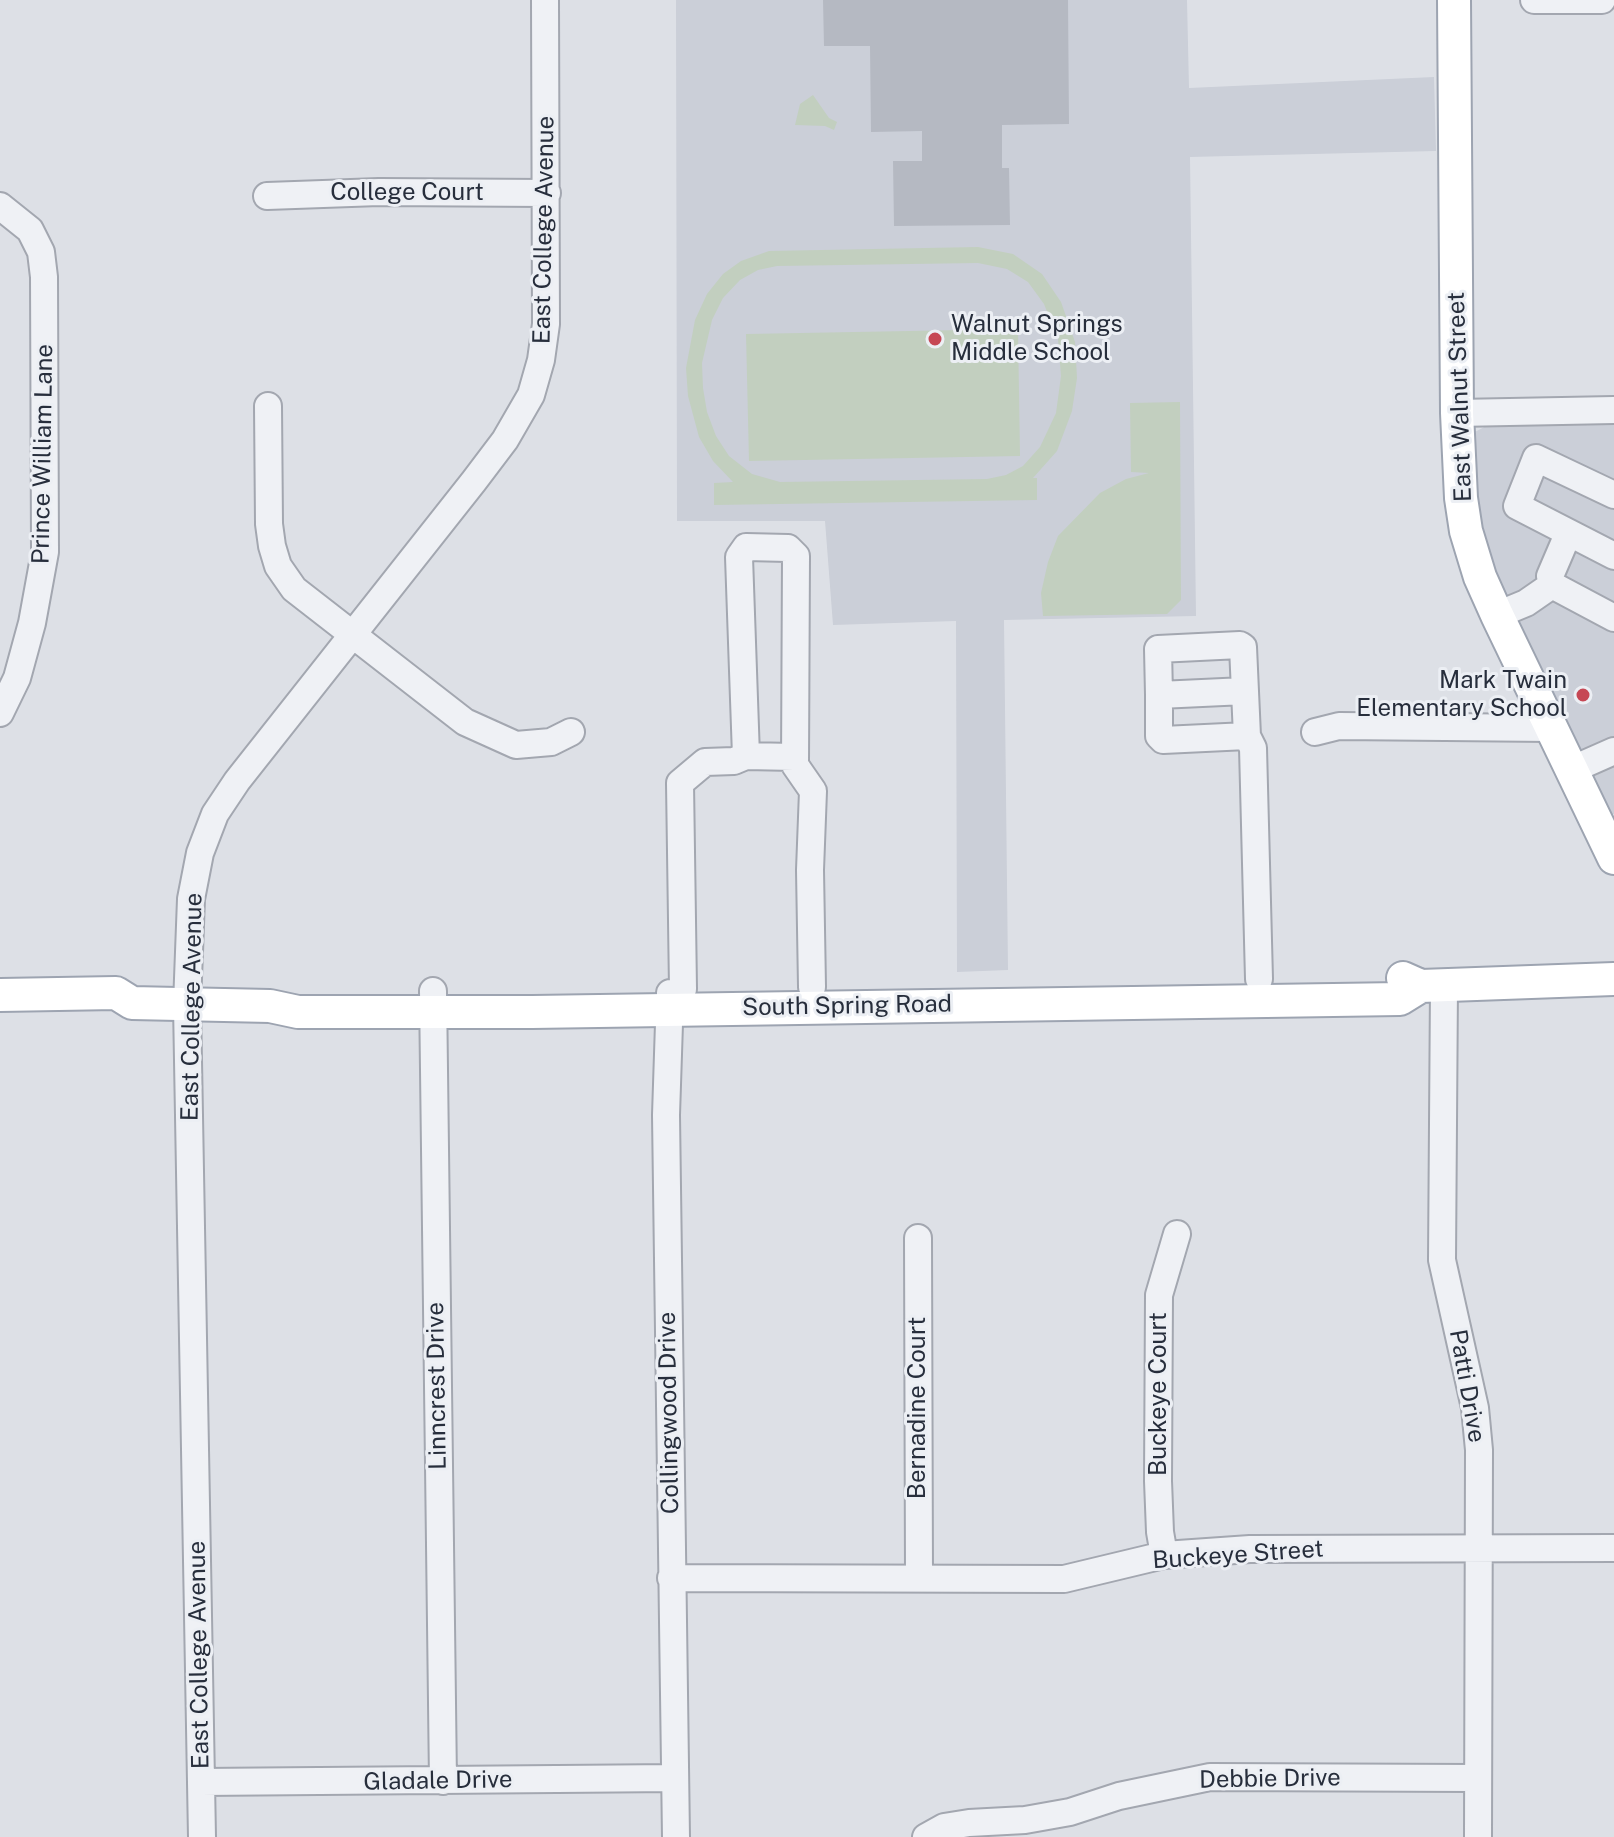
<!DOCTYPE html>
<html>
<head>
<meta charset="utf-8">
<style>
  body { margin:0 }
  canvas { display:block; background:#dde0e6 }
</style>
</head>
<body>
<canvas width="1614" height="1837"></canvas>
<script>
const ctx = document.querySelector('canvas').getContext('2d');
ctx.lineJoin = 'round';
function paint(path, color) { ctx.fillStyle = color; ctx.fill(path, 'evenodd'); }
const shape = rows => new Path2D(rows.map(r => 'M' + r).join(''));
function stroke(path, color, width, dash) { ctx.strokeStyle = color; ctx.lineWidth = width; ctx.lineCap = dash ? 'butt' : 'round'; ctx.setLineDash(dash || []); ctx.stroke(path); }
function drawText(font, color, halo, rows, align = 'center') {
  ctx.font = font + ' "Public Sans",sans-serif'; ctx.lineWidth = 6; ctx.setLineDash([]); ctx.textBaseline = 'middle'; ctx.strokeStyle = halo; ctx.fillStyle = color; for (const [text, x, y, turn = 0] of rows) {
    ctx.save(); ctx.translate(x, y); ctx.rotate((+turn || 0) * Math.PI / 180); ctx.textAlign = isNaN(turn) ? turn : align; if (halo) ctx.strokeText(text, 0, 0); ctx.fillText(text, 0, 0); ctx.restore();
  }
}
const built = shape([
  [676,0,1187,0,1189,88,1434,77,1436,151,1190,157,1196,616,1004,620,1008,970,957,972,956,621,833,625,825,521,677,521],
  [1492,423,1614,423,1614,814,1608,814,1496,577,1478,525,1471,434]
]);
const green = shape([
  [813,95,829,118,837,122,834,130,825,126,795,125,800,104],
  [978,247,1013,254,1042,274,1061,302,1075,342,1077,378,1072,411,1057,451,1033,478,1037,478,1037,500,714,505,714,483,733,482,713,461,699,437,688,396,686,368,695,320,707,294,723,274,741,261,769,251],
  [978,263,1007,269,1028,282,1044,304,1058,339,1061,376,1056,413,1040,447,1023,466,1006,475,987,479,780,482,752,474,729,456,716,436,707,412,703,388,702,363,712,320,723,298,740,280,758,270,777,266],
  [1018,329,1020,456,749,461,746,334],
  [1180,402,1181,600,1167,614,1043,616,1041,593,1048,562,1058,536,1100,493,1126,479,1149,473,1131,472,1130,403]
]);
const building = shape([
  [823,0,1068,0,1069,124,1002,125,1002,168,1009,168,1010,225,894,226,893,161,922,161,922,131,871,132,870,46,824,46]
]);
const minor = shape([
  [1534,0,1602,0],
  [267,196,379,192,547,193],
  [0,206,30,230,41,252,44,277,45,552,32,623,17,678,0,713],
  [268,406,269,524,272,546,278,566,294,589,465,722,516,745,551,742,571,732],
  [1457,413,1614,410],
  [1614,495,1536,458,1517,506,1614,556],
  [1552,585,1550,576,1568,534],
  [1497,615,1526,603,1552,585,1614,618],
  [1245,691,1159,695,1159,736,1163,740,1247,736],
  [1159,695,1158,649,1240,645,1243,647,1247,736,1253,748,1259,979],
  [1315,732,1339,726,1551,728],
  [746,756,794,757],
  [1571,770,1614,751],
  [1444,986,1442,1260,1475,1408,1479,1450,1478,1837],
  [683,989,680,783,705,762,734,761,746,756,739,557,746,547,788,548,796,556,795,765,813,791,810,870,812,987],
  [433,991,443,1781],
  [670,993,666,1115,676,1837],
  [918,1238,919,1577],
  [1164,1555,1160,1532,1158,1481,1159,1295,1177,1234],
  [671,1578,1064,1579,1164,1555,1250,1549,1614,1548],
  [201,1782,675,1778],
  [202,1837,187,1005,191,899,200,853,215,814,237,781,474,481,505,440,531,395,541,360,546,324,545,0],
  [926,1837,944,1827,969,1823,1025,1820,1070,1812,1119,1796,1210,1777,1477,1778]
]);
const major = shape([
  [1454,0,1457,413,1461,498,1466,531,1480,577,1497,615,1614,858],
  [1403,978,1421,986,1614,979],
  [0,995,116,993,132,1003,270,1006,298,1012,532,1012,1400,999,1421,986]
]);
const markers = [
  [935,339,8,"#c64754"],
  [1583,695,8,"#c64754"]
];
const streetNames = [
  ["College Court",407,193],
  ["East College Avenue",544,230,-89],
  ["East Walnut Street",1460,397,-92],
  ["Prince William Lane",43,454,-89],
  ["South Spring Road",847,1006,-1],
  ["East College Avenue",192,1007,-89],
  ["Linncrest Drive",437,1386,-91],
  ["Patti Drive",1467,1386,80],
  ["Buckeye Court",1159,1394,-90],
  ["Bernadine Court",918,1408,-90],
  ["Collingwood Drive",669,1413,-91],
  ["Buckeye Street",1238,1555,-4],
  ["East College Avenue",199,1655,-91],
  ["Debbie Drive",1270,1779,-1],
  ["Gladale Drive",438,1781,-1]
];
const poiNames = [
  ["Walnut Springs",951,325],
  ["Middle School",951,353],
  ["Mark Twain",1567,681,"right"],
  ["Elementary School",1567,709,"right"]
];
paint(built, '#cbcfd8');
paint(green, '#c2cfbf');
paint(building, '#b5b9c2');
stroke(minor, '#a3a7b0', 30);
stroke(major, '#9da4b1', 36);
stroke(minor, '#eff1f5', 26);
stroke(major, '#fff', 32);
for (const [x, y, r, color] of markers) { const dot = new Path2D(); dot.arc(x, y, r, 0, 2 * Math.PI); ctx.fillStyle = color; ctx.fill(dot); stroke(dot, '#eceff4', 3); }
drawText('24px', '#272e3c', '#eceff4', streetNames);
drawText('24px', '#272e3c', '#eceff4', poiNames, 'left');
</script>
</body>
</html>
